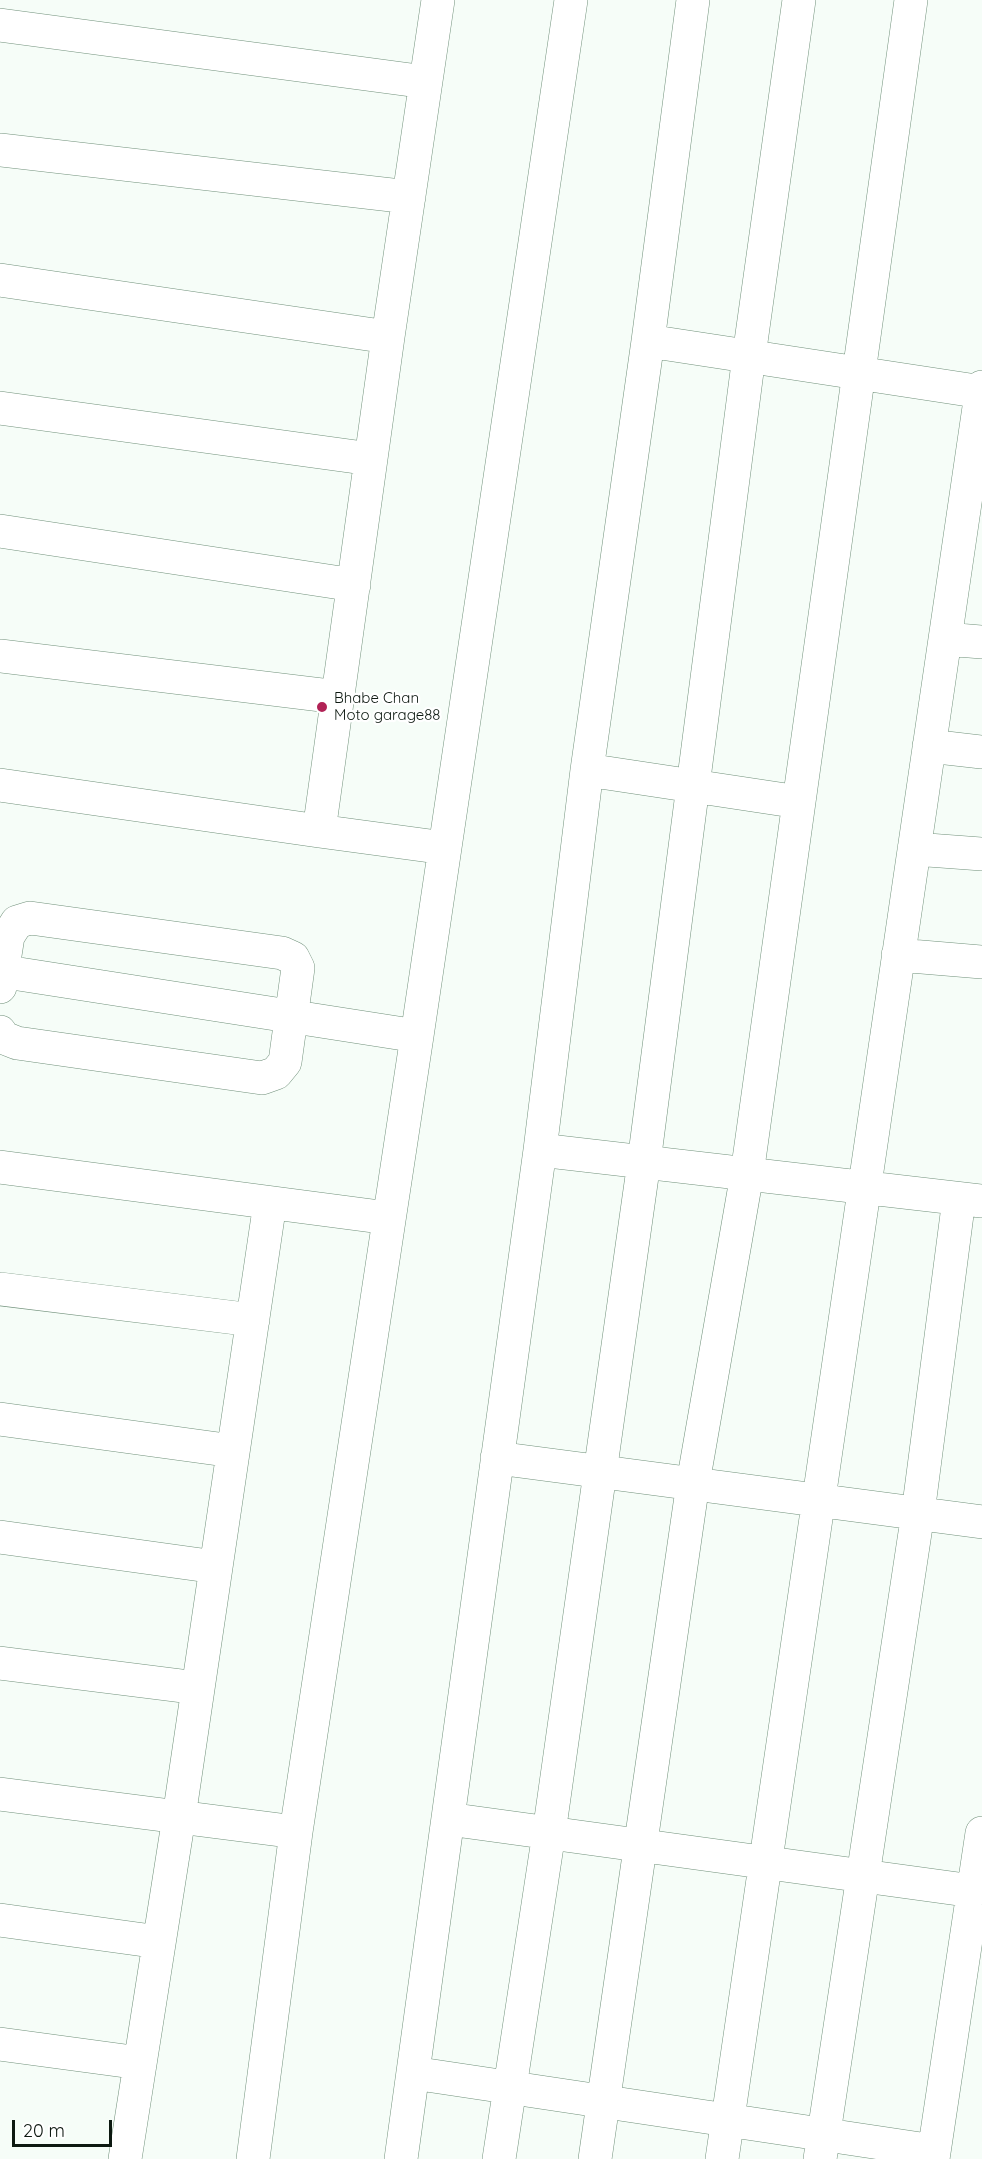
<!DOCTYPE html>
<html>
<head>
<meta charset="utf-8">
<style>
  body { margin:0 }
  #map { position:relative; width:982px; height:2159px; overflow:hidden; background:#f6fdf8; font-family:Quicksand,sans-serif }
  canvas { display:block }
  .scale { position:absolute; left:12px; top:2120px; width:100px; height:27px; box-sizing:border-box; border:3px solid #0d1911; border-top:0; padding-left:8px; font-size:18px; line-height:21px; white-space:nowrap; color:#0d1911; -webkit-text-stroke:4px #fff; paint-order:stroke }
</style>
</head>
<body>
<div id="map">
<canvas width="982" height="2159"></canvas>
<div class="scale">20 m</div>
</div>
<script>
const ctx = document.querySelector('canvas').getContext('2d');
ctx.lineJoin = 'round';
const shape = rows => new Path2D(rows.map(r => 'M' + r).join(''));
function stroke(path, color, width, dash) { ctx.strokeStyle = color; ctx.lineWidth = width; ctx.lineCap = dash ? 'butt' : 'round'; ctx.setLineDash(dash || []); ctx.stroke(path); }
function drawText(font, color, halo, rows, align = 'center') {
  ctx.font = font + ' Quicksand,sans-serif'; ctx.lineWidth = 4.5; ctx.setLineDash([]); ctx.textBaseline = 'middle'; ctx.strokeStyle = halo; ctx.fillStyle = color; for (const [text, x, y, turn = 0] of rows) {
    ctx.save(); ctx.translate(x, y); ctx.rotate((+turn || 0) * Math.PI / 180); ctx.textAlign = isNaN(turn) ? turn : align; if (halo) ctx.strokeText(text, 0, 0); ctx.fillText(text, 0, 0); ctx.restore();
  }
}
const minor = shape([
  [0,25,426,82],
  [0,150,409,197],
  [0,280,388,337],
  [648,341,982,392],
  [0,408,371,459],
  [0,531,354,585],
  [945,639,982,642],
  [0,656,338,697],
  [929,746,982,752],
  [587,770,799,802],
  [0,785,319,831,388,337,438,0],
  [319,831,445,848],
  [914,849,982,854],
  [898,955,982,962],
  [0,971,417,1036],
  [0,987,8,936,17,922,30,918,282,953,293,958,298,968,285,1062,276,1073,262,1078,17,1043,2,1037,0,1032],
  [540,1150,982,1201],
  [0,1167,388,1218],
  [0,1289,253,1320],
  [0,1419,233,1451],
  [497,1458,982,1522],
  [0,1537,216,1567],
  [0,1663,198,1688],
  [0,1794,296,1832],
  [448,1819,973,1891],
  [0,1920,159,1942],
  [0,2044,140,2063],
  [413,2073,934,2151],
  [125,2159,179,1817,270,1203],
  [253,2159,296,1832,417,1036,571,0],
  [401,2159,540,1150,587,770,648,341,693,0],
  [499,2159,549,1833,644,1162,749,356,799,0],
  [595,2159,693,1483,747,1174,911,0],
  [722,2159,982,387],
  [820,2159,918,1513,959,1199],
  [933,2159,982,1833]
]);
const markers = [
  [322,707,6,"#b12256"]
];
const poiNames = [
  ["Bhabe Chan",334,698],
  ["Moto garage88",334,715]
];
stroke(minor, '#71917b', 34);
stroke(minor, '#fff', 33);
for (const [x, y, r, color] of markers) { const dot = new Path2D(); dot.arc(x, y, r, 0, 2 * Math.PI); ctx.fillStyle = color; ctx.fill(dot); stroke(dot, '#fff', 2); }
drawText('15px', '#0d1911', '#fff', poiNames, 'left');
</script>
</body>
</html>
